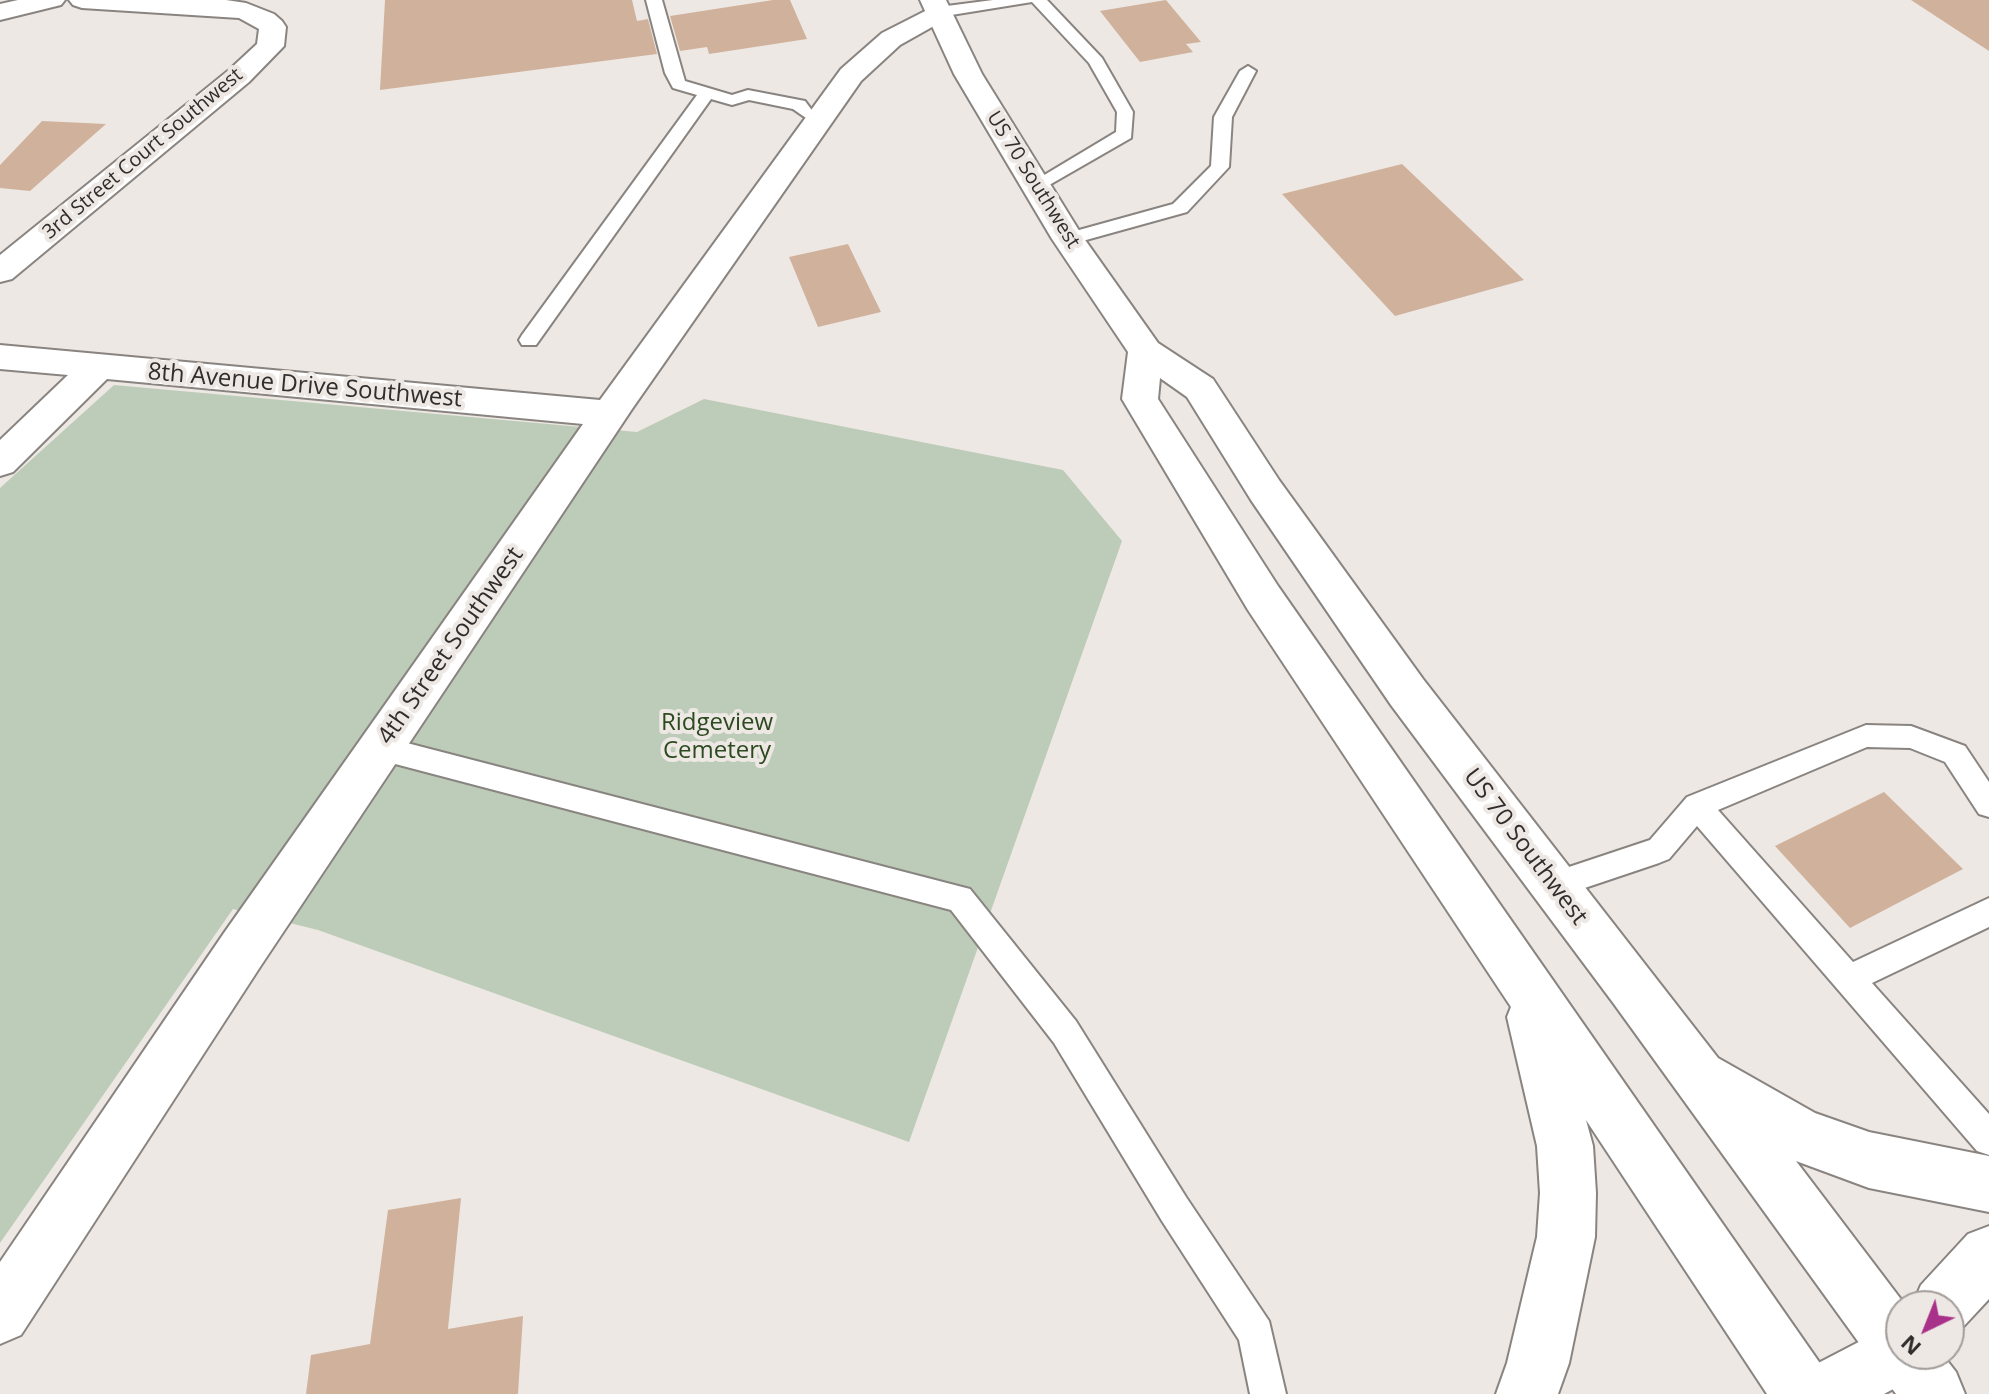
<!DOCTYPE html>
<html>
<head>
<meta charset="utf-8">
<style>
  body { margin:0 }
  #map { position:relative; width:1989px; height:1394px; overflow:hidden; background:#eee8e4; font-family:"Open Sans",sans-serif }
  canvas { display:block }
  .north { position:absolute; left:1885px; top:1290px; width:80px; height:80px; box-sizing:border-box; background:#eee8e4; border:2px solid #a29d9a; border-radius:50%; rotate:223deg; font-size:22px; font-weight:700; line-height:32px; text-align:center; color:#302d2c }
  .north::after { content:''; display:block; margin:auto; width:28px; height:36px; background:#a8328a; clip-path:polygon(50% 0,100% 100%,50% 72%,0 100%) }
</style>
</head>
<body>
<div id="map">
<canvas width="1989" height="1394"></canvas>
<div class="north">N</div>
</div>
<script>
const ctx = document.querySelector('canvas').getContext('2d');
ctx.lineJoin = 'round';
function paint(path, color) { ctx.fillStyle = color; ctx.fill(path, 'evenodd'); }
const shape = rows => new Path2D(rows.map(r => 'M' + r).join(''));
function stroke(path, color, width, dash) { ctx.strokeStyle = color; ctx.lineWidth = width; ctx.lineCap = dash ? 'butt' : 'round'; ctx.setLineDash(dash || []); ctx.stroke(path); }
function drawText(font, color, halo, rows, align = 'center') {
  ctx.font = font + ' "Open Sans",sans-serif'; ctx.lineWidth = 8; ctx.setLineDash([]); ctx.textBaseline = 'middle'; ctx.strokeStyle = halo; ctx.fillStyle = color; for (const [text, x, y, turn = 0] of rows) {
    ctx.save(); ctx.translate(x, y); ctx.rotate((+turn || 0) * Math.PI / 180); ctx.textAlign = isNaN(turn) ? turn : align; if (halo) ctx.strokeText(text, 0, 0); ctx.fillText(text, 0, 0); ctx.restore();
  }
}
const green = shape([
  [114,385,637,432,704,399,1063,470,1122,541,909,1142,318,930,233,909,0,1243,0,488]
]);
const building = shape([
  [385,0,632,0,637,21,648,19,657,54,380,90],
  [773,0,790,0,807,39,709,54,707,47,680,51,670,16],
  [1166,0,1201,42,1186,44,1193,52,1140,62,1100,11],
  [1911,0,1989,0,1989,51],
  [42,121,106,124,30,191,0,188,0,165],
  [1402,164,1524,280,1395,316,1282,194],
  [848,244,881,312,818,327,789,257],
  [1884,792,1963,869,1850,928,1775,846],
  [461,1198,448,1329,523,1316,518,1394,306,1394,311,1355,370,1344,388,1210]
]);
const service = shape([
  [646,0,662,0,685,81,732,95,748,90,805,101,814,113,806,118,793,109,749,100,732,105,711,99,536,345,522,345,519,340,522,335,697,95,673,88,665,73,646,0],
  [993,0,1047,0,1102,58,1133,112,1131,138,1037,192,1031,191,1028,187,1031,183,1116,132,1117,112,1089,63,1032,2,939,17,931,12,939,7,993,0],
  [1248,66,1256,71,1232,117,1229,167,1187,212,1068,245,1061,243,1059,239,1061,235,1173,204,1211,166,1214,117,1240,71,1248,66],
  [1866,725,1911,726,1965,746,1989,782,1989,817,1979,814,1945,762,1910,748,1867,747,1718,810,1853,962,1989,898,1989,927,1872,983,1989,1114,1989,1155,1977,1151,1697,826,1669,859,1659,863,1555,898,1545,895,1541,885,1545,875,1650,840,1687,797,1866,725],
  [380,736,970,889,1076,1021,1186,1197,1269,1321,1286,1394,1250,1394,1239,1340,1162,1221,1054,1043,951,910,380,760,371,756,367,748,371,740,380,736]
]);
const minor = shape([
  [18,0,65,0,61,5,0,20,0,4,18,0],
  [69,0,226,0,246,3,274,14,282,21,286,27,284,46,249,82,12,279,0,282,0,255,229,70,257,44,259,29,239,18,82,8,73,5,69,0],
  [939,4,948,6,952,12,948,18,900,45,861,81,632,409,260,967,21,1335,0,1344,0,1262,224,933,583,424,107,379,13,472,0,476,0,440,68,375,0,369,0,345,600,400,841,69,882,33,939,4]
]);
const secondary = shape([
  [1989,1226,1989,1299,1963,1327,1949,1333,1949,1306,1912,1306,1921,1285,1968,1234,1989,1226],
  [1901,1320,1901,1354,1930,1354,1923,1373,1884,1394,1792,1394,1801,1372,1901,1320]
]);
const primary = shape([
  [920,0,946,0,982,74,1083,237,1158,343,1213,379,1279,480,1423,679,1718,1058,1815,1113,1869,1132,1989,1156,1989,1212,1869,1188,1796,1161,1906,1306,1901,1306,1901,1354,1942,1354,1956,1372,1965,1394,1896,1394,1614,1004,1391,705,1251,500,1187,397,1160,378,1158,399,1278,586,1826,1372,1835,1394,1767,1394,1586,1120,1593,1146,1596,1193,1595,1237,1569,1363,1558,1394,1496,1394,1507,1363,1537,1237,1540,1193,1537,1146,1507,1017,1511,1007,1248,610,1122,399,1128,352,1052,239,954,74,920,0]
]);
const farStreetnames = [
  ["3rd Street Court Southwest",143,154,-40],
  ["US 70 Southwest",1033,180,58]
];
const streetNames = [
  ["8th Avenue Drive Southwest",305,386,5],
  ["4th Street Southwest",451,646,-55],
  ["US 70 Southwest",1525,847,53]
];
const parkNames = [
  ["Ridgeview",717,723],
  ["Cemetery",717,751]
];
paint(green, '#bdccb8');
paint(building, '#d0b29c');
stroke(service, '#898480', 4);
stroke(minor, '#898480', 4);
stroke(secondary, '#898480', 4);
stroke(primary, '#898480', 4);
paint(service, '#fff');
paint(minor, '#fff');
paint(secondary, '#fff');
paint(primary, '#fff');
drawText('20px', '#302d2c', '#eee8e4', farStreetnames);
drawText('24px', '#302d2c', '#eee8e4', streetNames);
drawText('24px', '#2c4a20', '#eee8e4', parkNames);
</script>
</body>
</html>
